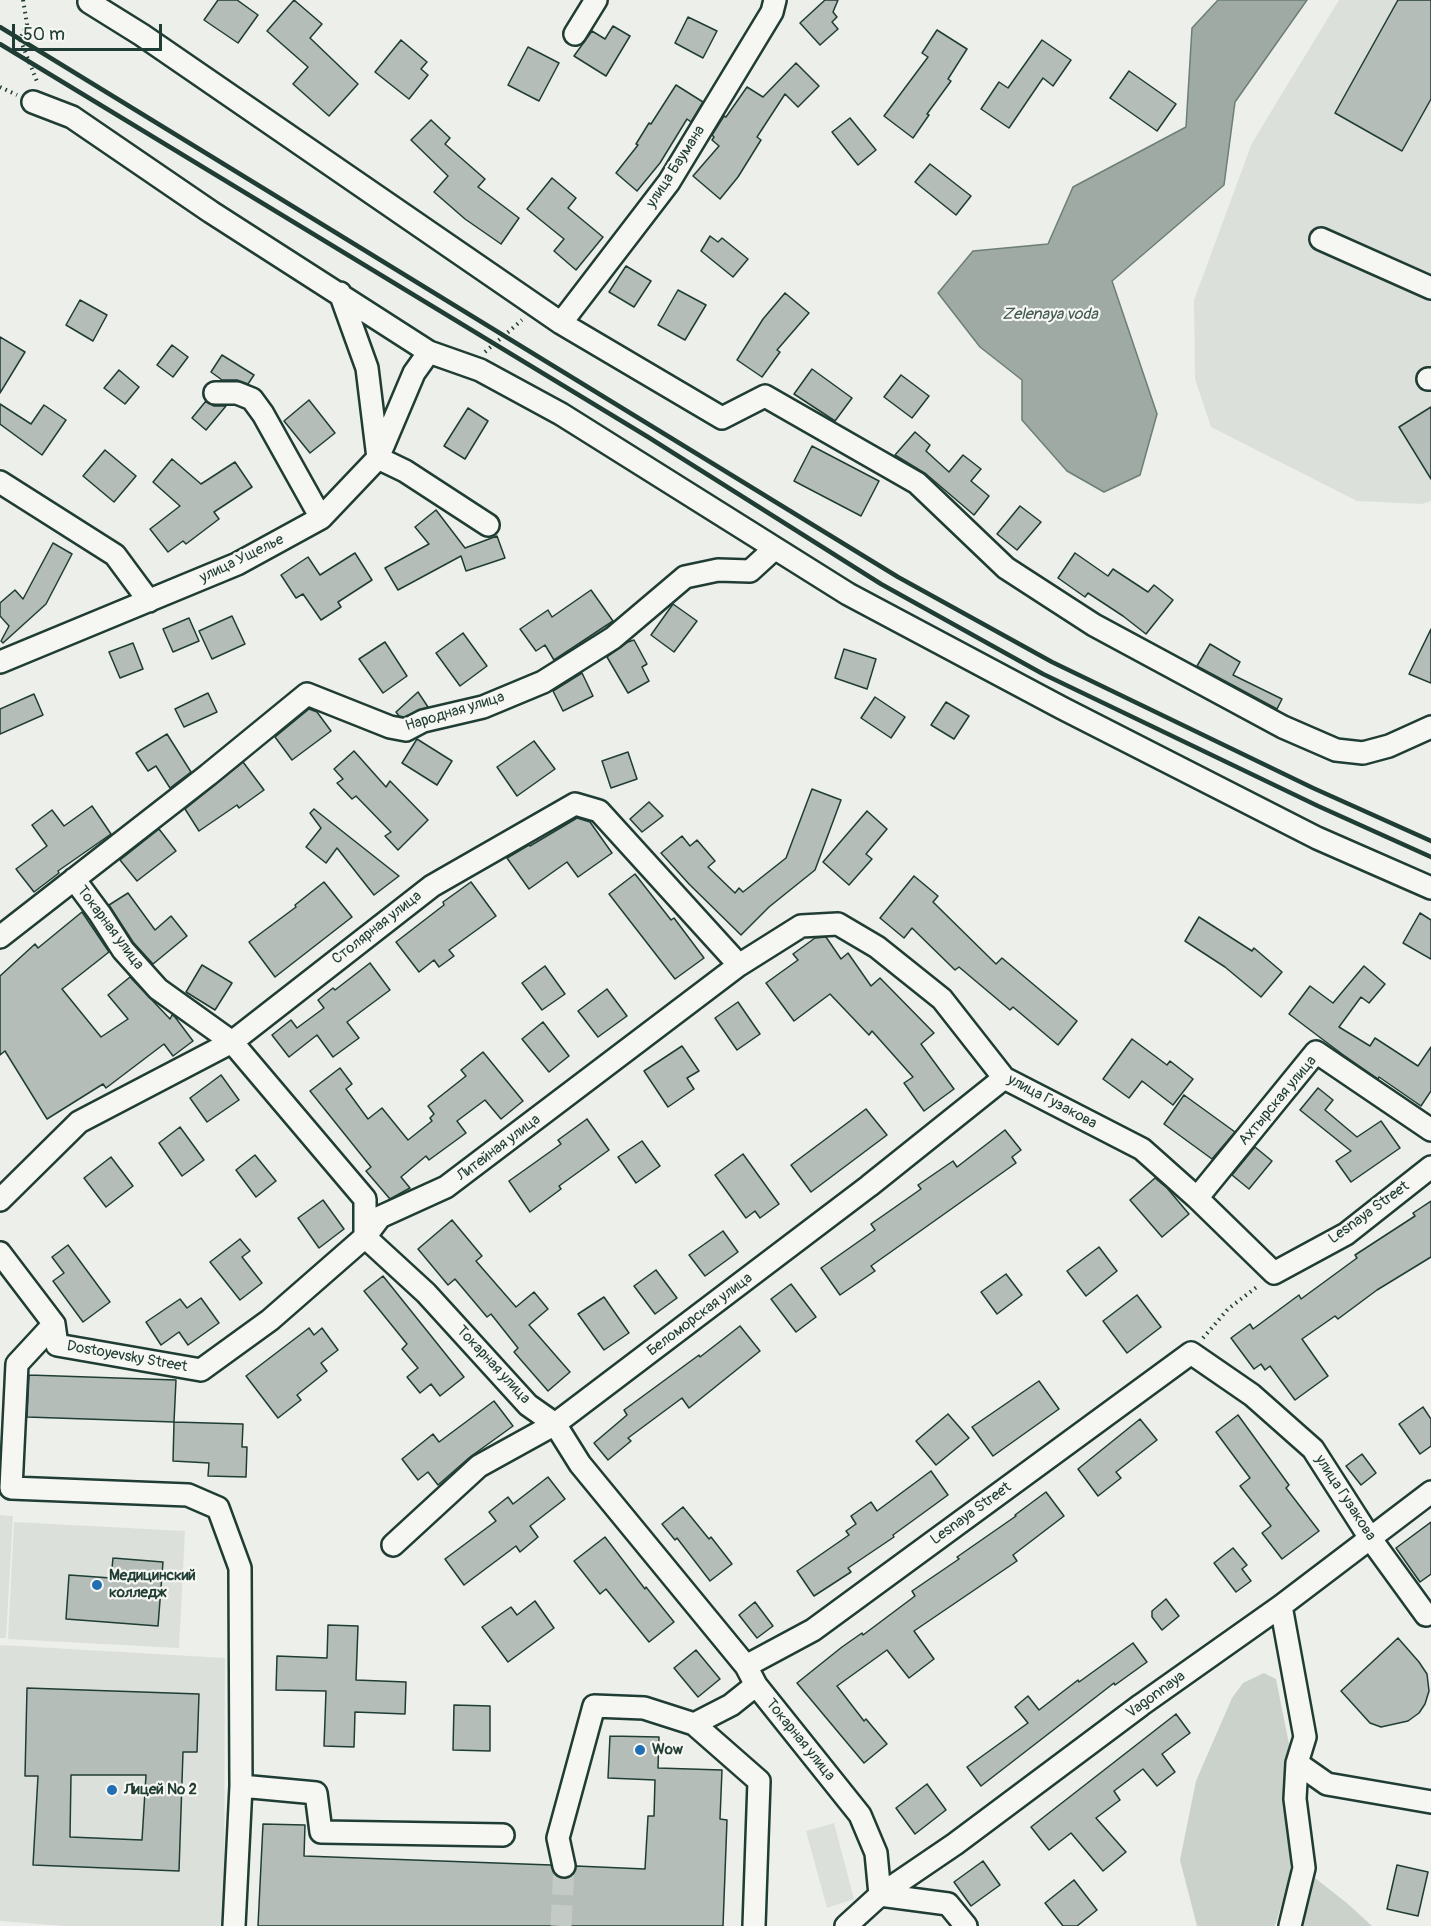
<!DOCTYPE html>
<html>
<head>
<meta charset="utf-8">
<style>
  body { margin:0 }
  #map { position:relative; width:1431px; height:1926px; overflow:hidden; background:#edefea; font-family:Pangolin,sans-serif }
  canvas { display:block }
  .scale { position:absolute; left:12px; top:24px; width:150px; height:27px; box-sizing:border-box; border:3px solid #1f3d34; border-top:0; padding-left:8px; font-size:18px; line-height:21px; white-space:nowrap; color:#1f3d34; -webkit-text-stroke:4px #f6f6f2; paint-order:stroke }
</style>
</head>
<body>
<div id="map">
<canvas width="1431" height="1926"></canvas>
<div class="scale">50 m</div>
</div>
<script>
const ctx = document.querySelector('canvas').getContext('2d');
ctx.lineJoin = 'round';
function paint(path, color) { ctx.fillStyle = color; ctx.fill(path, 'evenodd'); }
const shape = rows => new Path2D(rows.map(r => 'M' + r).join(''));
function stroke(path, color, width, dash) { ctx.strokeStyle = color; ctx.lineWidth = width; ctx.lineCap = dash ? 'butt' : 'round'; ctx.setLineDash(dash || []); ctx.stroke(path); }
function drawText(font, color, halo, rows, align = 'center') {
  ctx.font = font + ' Pangolin,sans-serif'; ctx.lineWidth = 4.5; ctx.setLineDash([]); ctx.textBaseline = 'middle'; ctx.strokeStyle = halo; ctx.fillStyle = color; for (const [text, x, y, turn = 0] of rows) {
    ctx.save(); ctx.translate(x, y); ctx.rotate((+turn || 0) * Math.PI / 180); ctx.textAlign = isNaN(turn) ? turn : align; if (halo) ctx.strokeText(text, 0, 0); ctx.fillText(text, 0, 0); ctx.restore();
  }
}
const built = shape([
  [1339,0,1431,0,1431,501,1422,504,1357,501,1211,427,1195,379,1194,300,1252,143],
  [0,1515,13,1516,6,1638,0,1638],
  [14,1522,185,1531,179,1648,8,1639],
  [0,1645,225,1658,224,1926,65,1926,0,1921],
  [834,1823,854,1899,827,1908,806,1831]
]);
const green = shape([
  [1264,1673,1276,1679,1289,1744,1290,1877,1275,1926,1197,1926,1180,1860,1196,1781,1232,1698,1243,1683],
  [1315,1878,1348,1904,1372,1926,1297,1926,1307,1891]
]);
const water = shape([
  [1218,0,1307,0,1235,102,1224,185,1112,281,1157,414,1140,475,1104,492,1067,471,1022,420,1022,380,980,347,938,293,973,251,1048,244,1073,187,1186,127,1192,28,1218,0]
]);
const building = shape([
  [218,0,237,0,258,15,238,43,204,20,218,0],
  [294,0,322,24,310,38,358,84,329,116,293,84,308,67,267,31,294,0],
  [825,0,838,0,833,12,837,17,832,22,838,29,820,45,800,23,825,0],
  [1398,0,1431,0,1431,99,1402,151,1335,113,1398,0],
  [688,17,717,31,703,58,675,43,688,17],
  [613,26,630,36,606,76,574,56,592,31,605,39,613,26],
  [937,30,967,49,948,79,951,81,927,114,929,115,913,138,884,116,928,57,922,53,937,30],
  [401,40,427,62,421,69,428,75,409,99,375,72,401,40],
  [1042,40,1071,60,1053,86,1043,78,1009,128,981,109,999,82,1008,88,1042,40],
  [528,47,559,63,539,101,508,85,528,47],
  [796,63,819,86,798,107,785,94,757,137,761,140,738,177,720,199,693,176,719,146,712,140,714,137,712,135,724,116,726,117,747,87,763,97,796,63],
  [1129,71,1176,104,1157,131,1110,98,1129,71],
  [676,85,703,102,691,122,687,119,660,163,637,191,616,173,638,145,636,144,649,123,651,124,676,85],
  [850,118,876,150,858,165,832,132,850,118],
  [431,120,450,138,445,144,485,179,478,187,519,218,501,244,465,219,434,192,448,176,411,140,431,120],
  [930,164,971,196,956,215,915,182,930,164],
  [552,178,576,198,568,208,603,237,576,270,554,251,564,239,527,209,552,178],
  [710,236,718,242,722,238,748,259,733,277,701,251,710,236],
  [626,266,651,281,634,307,609,292,626,266],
  [678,290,706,305,685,340,658,325,678,290],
  [785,293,809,313,777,350,780,352,762,377,737,360,763,319,785,293],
  [80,300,107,315,93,341,66,325,80,300],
  [0,337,25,352,0,393,0,337],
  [172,345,188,357,173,377,157,365,172,345],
  [222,355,254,375,248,384,237,380,222,380,211,372,222,355],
  [812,369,852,398,835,421,794,394,812,369],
  [119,370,139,387,125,404,104,388,119,370],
  [901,375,929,396,912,418,884,397,901,375],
  [309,400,335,433,310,453,284,421,309,400],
  [206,401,214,406,226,406,206,430,192,418,206,401],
  [0,404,31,424,44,405,66,420,42,455,0,424,0,404],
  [1431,407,1431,479,1399,427,1431,407],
  [468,408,488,421,465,459,444,446,468,408],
  [915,432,930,445,926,451,949,472,963,455,981,469,971,481,989,496,974,515,926,474,895,455,915,432],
  [812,446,879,481,861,516,794,481,812,446],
  [105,450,136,476,114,502,83,476,105,450],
  [172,459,201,484,235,462,252,487,214,512,219,519,186,544,183,541,168,552,150,529,180,506,153,482,172,459],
  [1020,506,1041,522,1017,550,997,534,1020,506],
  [436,510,465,548,497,536,505,558,466,571,461,556,398,590,385,568,429,544,415,527,436,510],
  [53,543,72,554,46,604,3,643,1,641,9,626,0,616,0,603,15,590,23,599,53,543],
  [355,553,372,580,338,602,341,607,321,620,303,594,296,598,281,575,308,557,320,575,355,553],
  [1075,553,1108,576,1113,569,1148,592,1154,585,1173,600,1146,634,1123,616,1088,593,1085,597,1058,578,1075,553],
  [591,590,613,621,554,660,545,645,536,651,520,629,548,610,552,617,591,590],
  [673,604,697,621,674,652,651,635,673,604],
  [232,616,245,644,212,659,199,631,232,616],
  [189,618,199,641,173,652,163,629,189,618],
  [1431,629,1431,683,1409,674,1431,629],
  [463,633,487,666,460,686,436,653,463,633],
  [634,640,647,664,642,667,649,681,628,693,607,657,628,642,634,640],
  [385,642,407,676,383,693,359,659,385,642],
  [133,643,143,669,120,678,109,652,133,643],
  [1210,644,1240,662,1233,675,1282,699,1277,709,1197,666,1210,644],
  [844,649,876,659,867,689,835,678,844,649],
  [582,673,593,696,563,711,553,691,582,673],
  [418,692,428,707,404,717,399,716,396,712,418,692],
  [208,693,217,712,184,727,175,709,208,693],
  [34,694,43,715,0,734,0,709,34,694],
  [875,697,905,717,891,738,861,718,875,697],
  [946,702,969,716,954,739,931,725,946,702],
  [309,709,317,712,331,731,292,760,275,737,309,709],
  [167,734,191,772,170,788,156,766,148,771,136,753,167,734],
  [417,739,452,761,437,785,402,763,417,739],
  [534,741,555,769,517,796,497,767,534,741],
  [354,751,386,787,390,781,428,820,398,850,385,836,391,832,356,796,352,799,337,783,343,779,334,769,354,751],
  [628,752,637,779,611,788,602,761,628,752],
  [243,762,264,790,239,808,237,805,199,831,185,809,243,762],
  [812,789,841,800,815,870,769,907,741,935,689,884,661,853,682,836,690,846,697,840,715,861,708,867,735,893,739,888,743,892,786,858,812,789],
  [649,802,663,816,642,832,630,819,649,802],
  [92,806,111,834,58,871,59,873,34,892,16,869,47,846,32,825,52,810,64,826,92,806],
  [314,809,328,820,399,876,374,895,337,848,326,863,306,847,321,828,310,813,314,809],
  [867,811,887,829,866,854,872,859,849,885,823,862,867,811],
  [577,818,590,822,612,853,578,877,567,862,529,889,507,858,529,845,530,846,577,818],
  [159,829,176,851,137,881,120,860,159,829],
  [635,874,671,920,674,918,704,958,675,979,609,894,635,874],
  [914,876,938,896,933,902,996,964,1002,958,1077,1021,1058,1045,1013,1007,1010,1010,959,967,955,970,912,928,904,938,880,918,914,876],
  [324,882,352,917,275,977,249,942,296,907,295,905,324,882],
  [471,882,496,916,449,950,454,956,439,967,434,960,419,972,396,942,444,905,443,902,471,882],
  [128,893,155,930,171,916,187,936,153,964,133,942,109,905,128,893],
  [82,912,109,952,62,989,101,1037,128,1019,108,995,130,977,170,1019,172,1015,175,1017,193,1041,173,1056,164,1044,106,1088,103,1084,47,1119,5,1051,0,1055,0,976,35,944,38,948,82,912],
  [1420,913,1431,920,1431,959,1403,943,1420,913],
  [1199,917,1252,951,1254,948,1282,972,1261,997,1225,967,1185,941,1199,917],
  [826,937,841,959,848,953,871,986,880,978,934,1033,921,1044,954,1089,924,1111,904,1083,913,1077,872,1031,869,1035,830,994,794,1021,766,983,798,960,793,954,815,938,826,937],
  [370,963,390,990,347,1022,359,1038,333,1057,317,1035,289,1057,272,1035,291,1020,297,1028,324,1008,318,1000,333,988,335,990,370,963],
  [202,965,232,983,215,1010,186,992,202,965],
  [545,966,565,994,542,1010,522,983,545,966],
  [1364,966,1385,984,1369,1003,1361,997,1339,1027,1370,1046,1375,1038,1418,1066,1431,1047,1431,1091,1421,1106,1379,1077,1378,1079,1342,1054,1289,1014,1310,986,1333,1003,1364,966],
  [607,989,627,1016,598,1037,578,1011,607,989],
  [738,1002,760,1034,737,1050,715,1018,738,1002],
  [543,1022,569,1056,549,1072,522,1039,543,1022],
  [1132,1039,1167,1065,1170,1061,1193,1079,1173,1105,1142,1081,1129,1098,1103,1079,1132,1039],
  [682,1046,699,1071,687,1078,694,1089,668,1107,644,1071,682,1046],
  [483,1052,523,1101,501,1119,485,1100,457,1121,466,1133,429,1160,426,1156,401,1177,410,1188,390,1199,366,1171,371,1167,310,1091,340,1068,352,1084,346,1089,368,1119,382,1108,408,1140,432,1121,430,1118,434,1114,428,1106,466,1076,461,1070,483,1052],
  [221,1075,239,1100,207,1122,190,1098,221,1075],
  [1318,1088,1333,1100,1325,1110,1357,1137,1381,1121,1400,1148,1351,1182,1336,1161,1351,1151,1300,1110,1318,1088],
  [1184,1095,1235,1132,1212,1159,1164,1124,1184,1095],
  [866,1109,887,1135,811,1192,791,1165,866,1109],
  [587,1119,609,1150,559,1186,561,1189,530,1212,509,1181,561,1144,558,1140,587,1119],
  [180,1127,204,1160,182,1176,159,1143,180,1127],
  [1005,1130,1021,1150,1012,1157,1016,1163,871,1266,875,1271,840,1295,821,1268,875,1230,871,1224,921,1189,918,1185,953,1161,957,1167,1005,1130],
  [642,1141,660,1166,636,1183,618,1157,642,1141],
  [1255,1147,1272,1161,1249,1189,1232,1175,1255,1147],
  [743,1154,779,1204,760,1218,755,1211,746,1218,715,1175,743,1154],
  [255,1155,276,1181,256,1197,236,1170,255,1155],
  [111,1157,133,1186,106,1207,84,1178,111,1157],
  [1155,1178,1167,1188,1189,1214,1162,1237,1130,1200,1155,1178],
  [323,1200,344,1229,319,1248,298,1218,323,1200],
  [1431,1201,1431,1257,1377,1290,1338,1319,1335,1316,1302,1339,1328,1376,1295,1400,1270,1366,1265,1370,1261,1364,1254,1369,1231,1338,1250,1324,1253,1329,1299,1295,1301,1299,1357,1258,1355,1255,1415,1216,1413,1213,1431,1201],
  [452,1220,482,1256,476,1261,516,1307,534,1292,548,1309,529,1325,570,1372,548,1391,514,1352,518,1348,491,1314,487,1317,455,1279,448,1285,418,1249,452,1220],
  [723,1231,738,1252,705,1276,689,1255,723,1231],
  [240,1239,250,1251,242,1257,262,1283,240,1300,210,1262,240,1239],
  [68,1245,110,1302,83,1322,53,1281,64,1273,52,1257,68,1245],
  [1099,1247,1117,1271,1086,1296,1067,1271,1099,1247],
  [656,1270,677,1298,655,1314,634,1286,656,1270],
  [1006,1274,1022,1295,997,1314,981,1292,1006,1274],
  [383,1276,464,1377,440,1396,431,1384,420,1393,407,1377,418,1368,402,1349,407,1344,364,1291,383,1276],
  [791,1284,816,1317,796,1332,771,1299,791,1284],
  [1137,1295,1161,1327,1127,1353,1103,1321,1137,1295],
  [604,1297,629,1333,604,1350,578,1314,604,1297],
  [201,1298,219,1323,188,1345,179,1332,161,1345,146,1322,180,1299,187,1308,201,1298],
  [740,1326,760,1351,689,1408,682,1398,628,1438,631,1441,608,1460,594,1443,627,1415,624,1410,699,1355,700,1357,740,1326],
  [309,1328,314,1335,322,1328,338,1350,321,1363,327,1371,297,1395,301,1400,278,1418,246,1376,309,1328],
  [29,1375,176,1380,174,1422,27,1417,29,1375],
  [1039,1381,1059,1409,993,1456,972,1427,1039,1381],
  [494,1401,513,1426,470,1457,438,1485,428,1472,418,1480,402,1459,433,1434,439,1442,494,1401],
  [1423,1407,1431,1419,1431,1446,1420,1454,1399,1424,1423,1407],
  [948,1414,969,1438,936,1465,916,1441,948,1414],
  [1238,1415,1289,1485,1286,1488,1319,1531,1282,1559,1262,1533,1271,1526,1240,1486,1250,1478,1216,1432,1238,1415],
  [1140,1419,1157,1440,1116,1472,1121,1478,1098,1496,1078,1469,1140,1419],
  [174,1422,243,1424,242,1447,247,1447,246,1477,208,1476,209,1463,173,1461,174,1422],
  [1362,1454,1376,1473,1361,1485,1346,1466,1362,1454],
  [931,1471,948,1495,893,1535,894,1537,848,1568,851,1572,814,1596,797,1571,849,1535,846,1531,856,1524,851,1516,871,1502,877,1511,931,1471],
  [548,1477,565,1499,530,1526,538,1537,520,1552,516,1546,464,1585,445,1559,496,1521,489,1512,508,1497,513,1504,548,1477],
  [1046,1492,1064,1516,1013,1555,1017,1561,914,1631,934,1659,909,1678,887,1650,837,1686,864,1721,866,1719,887,1744,864,1763,797,1683,842,1647,862,1633,863,1635,915,1596,912,1591,959,1559,957,1557,1016,1516,1015,1515,1046,1492],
  [683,1507,709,1539,711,1537,732,1564,710,1581,677,1538,675,1540,662,1524,683,1507],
  [1431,1522,1431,1574,1420,1582,1396,1548,1431,1522],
  [605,1537,645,1589,646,1587,674,1622,649,1642,606,1589,600,1594,574,1561,605,1537],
  [1233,1548,1247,1565,1242,1569,1251,1581,1236,1592,1214,1563,1233,1548],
  [113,1558,163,1562,158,1626,66,1619,69,1575,111,1578,113,1558],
  [1166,1599,1179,1616,1162,1630,1152,1617,1152,1611,1166,1599],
  [535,1601,554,1628,508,1662,482,1627,511,1607,517,1615,535,1601],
  [755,1602,773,1626,757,1638,739,1615,755,1602],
  [328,1625,358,1626,356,1680,406,1682,405,1714,355,1712,354,1747,324,1746,326,1691,276,1690,277,1656,327,1658,328,1625],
  [1398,1638,1419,1662,1427,1674,1429,1691,1425,1704,1419,1713,1408,1721,1381,1727,1370,1723,1341,1691,1398,1638],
  [1133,1643,1147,1662,1115,1685,1114,1683,981,1786,967,1767,1028,1723,1015,1707,1028,1696,1039,1710,1078,1680,1079,1682,1133,1643],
  [696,1650,720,1679,698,1697,674,1668,696,1650],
  [27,1688,199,1694,197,1752,183,1752,179,1871,33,1865,38,1776,25,1776,27,1688],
  [71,1775,146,1775,142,1840,70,1837,71,1775],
  [454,1705,490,1706,490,1751,453,1750,454,1705],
  [1176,1714,1190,1733,1162,1754,1175,1772,1157,1786,1143,1769,1114,1791,1120,1800,1096,1818,1126,1852,1103,1871,1071,1833,1049,1850,1031,1827,1176,1714],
  [610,1736,659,1737,658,1768,722,1770,720,1819,727,1820,723,1926,258,1926,263,1824,305,1825,304,1856,551,1865,555,1875,566,1879,573,1875,576,1866,645,1869,648,1816,654,1816,655,1780,608,1778,610,1736],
  [927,1784,946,1810,915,1834,896,1808,927,1784],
  [983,1861,1000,1885,971,1906,954,1882,983,1861],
  [1397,1865,1428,1872,1418,1916,1387,1909,1397,1865],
  [1074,1880,1097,1910,1077,1926,1063,1926,1045,1903,1074,1880]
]);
const minorTunnel = shape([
  [561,1926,564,1866]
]);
const path = shape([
  [23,0,27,24,20,39,38,84],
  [0,87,17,95],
  [485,352,522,320],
  [1203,1338,1228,1309,1258,1286]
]);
const minor = shape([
  [90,0,89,2,142,35,561,323,722,418,765,396,917,483,1006,568,1094,625,1283,727,1336,750,1363,753,1389,746,1431,727],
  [575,34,596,0],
  [33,102,72,117,211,212,429,352],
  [1321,239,1431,288],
  [340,293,367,368,378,458,405,471,488,525],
  [561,323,669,182,772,12,775,0],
  [1428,379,1431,379],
  [215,393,237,393,252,399,263,414,321,518],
  [0,482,115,555,149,601],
  [0,662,237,564,321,518,378,458,414,373,429,352,480,370,561,414,848,594,1062,708,1317,838,1431,888],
  [74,879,100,914,123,950,158,989,232,1042,365,1199,365,1237,426,1293,528,1405,555,1424,580,1464,746,1666,756,1685,860,1815,876,1853,880,1895,948,1904,966,1926],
  [0,937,208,775,307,694,390,727,406,730,423,721,483,707,543,682,613,638,685,577,718,570,750,571,774,549],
  [1197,1198,1316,1052,1431,1130],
  [0,1200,79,1122,232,1042,432,886,575,804,599,811,739,965],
  [0,1253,54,1324,57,1345,201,1370,270,1320,365,1237,380,1217,446,1187,739,965,801,926,838,924,877,947,942,999,1004,1078,1142,1149,1197,1198,1274,1273,1346,1234,1431,1167],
  [54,1324,17,1364,11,1488,188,1495,218,1508,240,1568,241,1786,234,1926],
  [393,1545,479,1466,555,1424,869,1186,1004,1078],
  [1281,1606,1305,1737,1297,1763,1295,1799,1304,1868,1290,1926],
  [746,1666,813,1630,1191,1353,1252,1395,1313,1449,1370,1538,1426,1615],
  [694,1724,731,1705,756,1685],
  [1297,1763,1327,1784,1431,1802],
  [241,1786,316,1793,321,1832,503,1835],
  [564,1866,558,1838,594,1706,644,1708,694,1724,759,1781,754,1926],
  [846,1926,880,1895,955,1844,1141,1705,1281,1606,1431,1492]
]);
const rail = shape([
  [0,27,898,577,1052,662,1313,788,1431,841],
  [0,44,648,437,881,584,1043,674,1318,806,1431,857]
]);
const markers = [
  [97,1585,6,"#1f6fb2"],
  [640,1750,6,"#1f6fb2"],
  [112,1790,6,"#1f6fb2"]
];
const streetNames = [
  ["улица Баумана",676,167,-57],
  ["улица Ущелье",242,559,-26],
  ["Народная улица",455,712,-17],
  ["Токарная улица",110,928,53],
  ["Столярная улица",377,928,-38],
  ["Ахтырская улица",1278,1101,-50],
  ["улица Гузакова",1052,1102,28],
  ["Литейная улица",499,1148,-37],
  ["Lesnaya Street",1369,1213,-36],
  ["Беломорская улица",700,1315,-37],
  ["Dostoyevsky Street",127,1357,10],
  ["Токарная улица",493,1365,47],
  ["улица Гузакова",1345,1498,57],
  ["Lesnaya Street",971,1514,-36],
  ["Vagonnaya",1156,1695,-36],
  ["Токарная улица",800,1740,51]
];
const poiNames = [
  ["Медицинский",109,1576],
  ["колледж",109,1593],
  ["Wow",652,1750],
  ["Лицей № 2",124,1790]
];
const waterNames = [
  ["Zelenaya voda",1050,315]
];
paint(built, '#dce0db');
paint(green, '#cbd2cc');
paint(water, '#9faaa4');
stroke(water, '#6c7e77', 1.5);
paint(building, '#b4bdb8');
stroke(building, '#1f3d34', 1.5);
stroke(minorTunnel, '#c4cbc6', 21, [21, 10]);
stroke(minor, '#1f3d34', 26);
stroke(path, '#1f3d34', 4, [1.5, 4.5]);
stroke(minor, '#f6f6f2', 21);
stroke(rail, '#1f3d34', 4.5);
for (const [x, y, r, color] of markers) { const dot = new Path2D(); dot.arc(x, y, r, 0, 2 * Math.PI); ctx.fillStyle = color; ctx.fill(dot); stroke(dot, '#f6f6f2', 2); }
drawText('15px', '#1f3d34', '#f6f6f2', streetNames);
drawText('bold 15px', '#1f3d34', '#f6f6f2', poiNames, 'left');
drawText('italic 16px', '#3f5850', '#f6f6f2', waterNames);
</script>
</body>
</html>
